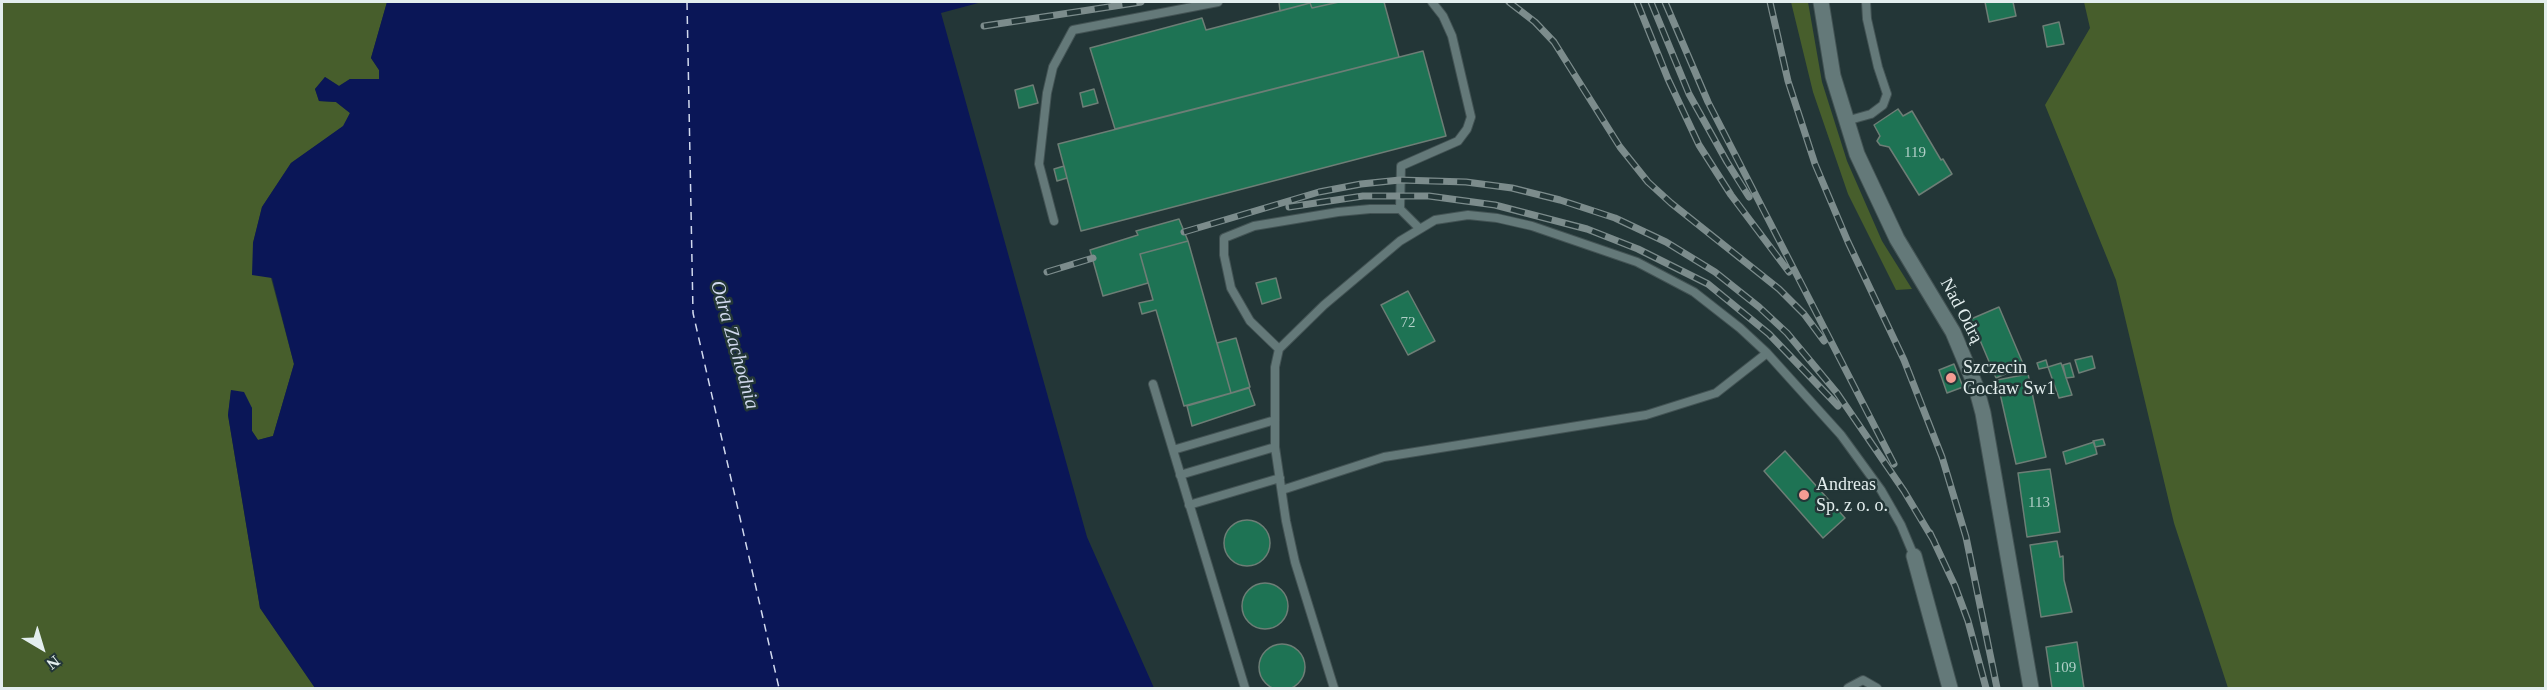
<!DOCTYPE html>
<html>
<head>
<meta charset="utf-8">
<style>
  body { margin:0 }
  #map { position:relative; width:2547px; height:690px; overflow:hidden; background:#233637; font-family:"Times New Roman",serif }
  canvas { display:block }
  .frame { position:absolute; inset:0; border:3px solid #e3eeee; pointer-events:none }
  .north { position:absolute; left:12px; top:618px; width:60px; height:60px; -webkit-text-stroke:4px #233637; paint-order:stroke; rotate:142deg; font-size:16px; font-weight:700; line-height:24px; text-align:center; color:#e3eeee }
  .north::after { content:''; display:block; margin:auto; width:21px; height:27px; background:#e3eeee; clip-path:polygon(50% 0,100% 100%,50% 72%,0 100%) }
</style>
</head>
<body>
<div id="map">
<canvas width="2547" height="690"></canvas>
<div class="frame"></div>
<div class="north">N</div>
</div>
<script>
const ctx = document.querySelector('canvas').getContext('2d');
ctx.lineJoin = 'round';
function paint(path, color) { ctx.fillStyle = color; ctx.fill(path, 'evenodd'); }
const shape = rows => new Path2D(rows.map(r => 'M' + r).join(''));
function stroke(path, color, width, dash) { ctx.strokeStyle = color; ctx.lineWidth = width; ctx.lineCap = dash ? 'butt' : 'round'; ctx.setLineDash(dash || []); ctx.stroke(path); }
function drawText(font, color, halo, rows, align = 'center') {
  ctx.font = font + ' "Times New Roman",serif'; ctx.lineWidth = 5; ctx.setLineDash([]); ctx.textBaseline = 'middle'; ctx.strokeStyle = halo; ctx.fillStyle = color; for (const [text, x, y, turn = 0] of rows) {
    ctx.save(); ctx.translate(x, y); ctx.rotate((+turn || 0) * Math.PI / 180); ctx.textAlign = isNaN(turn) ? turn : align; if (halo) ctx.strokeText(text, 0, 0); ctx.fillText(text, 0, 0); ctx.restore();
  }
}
const green = shape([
  [2,2,387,2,371,58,379,70,379,79,350,79,339,86,325,77,315,89,319,101,336,102,350,113,344,126,291,163,262,207,253,243,271,278,294,364,273,436,258,440,252,431,252,408,231,391,228,415,260,608,315,688,2,688],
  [1791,2,1808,2,1822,82,1847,161,1882,241,1912,289,1896,290,1848,194,1813,92],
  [2084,2,2545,2,2545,688,2228,688,2174,523,2116,280,2045,105,2090,28]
]);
const water = shape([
  [387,2,982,2,941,13,1087,537,1154,688,315,688,260,608,228,415,231,390,244,392,252,408,252,431,258,440,273,436,294,364,272,278,252,275,253,243,262,207,291,163,343,126,350,113,336,102,319,101,315,89,325,77,339,86,350,79,379,79,379,70,371,58]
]);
const ferry = shape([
  [687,2,693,313,779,688]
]);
const building = shape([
  [1279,2,1339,2,1312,8,1310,3,1280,11,1279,2],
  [1339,2,1384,2,1399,57,1115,129,1090,48,1202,18,1206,30,1310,3,1312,8,1339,2],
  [1985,2,2013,2,2016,16,1989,22,1985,2],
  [2059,22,2064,44,2047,47,2043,26,2059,22],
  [1423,51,1446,136,1081,231,1058,144,1423,51],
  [1033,85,1038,103,1019,108,1015,90,1033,85],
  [1094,89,1098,103,1083,107,1080,93,1094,89],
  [1898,109,1903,116,1912,111,1941,160,1943,159,1952,174,1919,195,1889,147,1880,145,1877,141,1880,136,1874,125,1898,109],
  [1064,166,1067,178,1057,181,1054,169,1064,166],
  [1179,219,1188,241,1140,254,1148,283,1103,296,1090,250,1138,235,1136,231,1179,219],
  [1188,241,1231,393,1184,406,1156,310,1142,314,1139,303,1153,300,1140,254,1188,241],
  [1276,278,1281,298,1262,304,1256,283,1276,278],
  [1408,291,1435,341,1408,355,1381,305,1408,291],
  [1999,307,2024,366,1996,378,1971,319,1999,307],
  [1236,338,1250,387,1231,393,1217,343,1236,338],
  [2092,356,2095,368,2079,373,2075,360,2092,356],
  [2046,360,2048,367,2039,369,2037,363,2046,360],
  [2061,363,2072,395,2059,398,2048,367,2061,363],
  [2070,363,2074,377,2066,378,2063,365,2070,363],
  [1954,364,1963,387,1947,393,1939,370,1954,364],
  [2028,374,2046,457,2016,464,1997,380,2028,374],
  [1249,388,1255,405,1192,426,1187,406,1249,388],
  [2103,439,2105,445,2095,447,2093,441,2103,439],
  [2094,442,2097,454,2066,464,2063,452,2094,442],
  [1785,451,1845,518,1823,538,1764,471,1785,451],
  [2050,469,2060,532,2027,537,2018,473,2050,469],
  '1224 543a23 23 0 1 1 46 0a23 23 0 1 1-46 0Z',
  [2057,541,2060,557,2063,556,2064,580,2072,612,2041,617,2030,545,2057,541],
  '1242 606a23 23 0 1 1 46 0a23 23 0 1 1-46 0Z',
  [2077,642,2084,688,2052,688,2046,647,2077,642],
  '1259 667a23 23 0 1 1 46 0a23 23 0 1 1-46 0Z'
]);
const lane = shape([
  [1846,121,1871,114,1883,105,1887,94,1878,67,1867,19,1866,2],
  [1400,209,1401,166,1458,141,1467,129,1471,117,1452,36,1443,16,1432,2],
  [1054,221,1039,164,1047,93,1053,67,1073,30,1218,2],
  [1279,349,1250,321,1231,288,1224,255,1224,238,1254,226,1338,212,1370,209,1400,209,1419,228],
  [1153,384,1245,688],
  [1173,450,1275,420],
  [1180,475,1275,447],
  [1282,490,1384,457,1646,415,1716,393,1767,353],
  [1189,505,1280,478],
  [1334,688,1295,562,1286,521,1275,447,1275,367,1279,349,1324,305,1400,241,1435,220,1468,215,1497,218,1532,226,1637,262,1694,292,1740,328,1767,353,1841,435,1881,490,1901,525,1914,556],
  [1848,688,1863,680,1877,688]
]);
const street = shape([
  [1914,556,1950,688]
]);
const secondary = shape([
  [1821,2,1833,76,1857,154,1897,239,1953,332,1976,387,1983,413,2031,688]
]);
const rail = shape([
  [1509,2,1535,22,1554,42,1620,147,1648,182,1671,203,1779,289,1804,314,1824,341],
  [1637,2,1668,79,1699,145,1731,195,1789,272],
  [1651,2,1689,94,1727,162,1749,197],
  [1665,2,1708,102,1894,464],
  [1770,2,1788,81,1815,164,1848,242,1904,360,1942,457,1966,537,1997,688],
  [984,26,1141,2],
  [1289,207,1363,196,1429,196,1495,205,1587,229,1638,249,1708,284,1769,334,1838,406],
  [1184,232,1319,192,1361,184,1400,180,1466,182,1512,188,1560,200,1615,218,1666,242,1715,272,1759,307,1787,333,1837,393,1904,491,1934,541],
  [1047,272,1093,258],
  [1930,533,1955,586,1968,621,1986,688]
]);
const markers = [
  [1951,378,6,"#f59c93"],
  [1804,495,6,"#f59c93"]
];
const numberNames = [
  ["119",1915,153],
  ["72",1408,323],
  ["113",2039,503],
  ["109",2065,668]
];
const streetNames = [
  ["Nad Odrą",1961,311,62]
];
const poiNames = [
  ["Szczecin",1963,368],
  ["Gocław Sw1",1963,389],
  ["Andreas",1816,485],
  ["Sp. z o. o.",1816,506]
];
const waterNames = [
  ["Odra Zachodnia",734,345,74]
];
paint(green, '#475e2c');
paint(water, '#0a1657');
stroke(ferry, '#d1d9ee', 1.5, [8, 6]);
paint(building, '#1e7354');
stroke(building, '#6d7e76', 1.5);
stroke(lane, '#435354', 10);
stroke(street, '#435354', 17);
stroke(secondary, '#435354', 17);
stroke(lane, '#647979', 8);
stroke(street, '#647979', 15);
stroke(secondary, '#647979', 15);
stroke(rail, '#7c8c8c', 7);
stroke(rail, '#233637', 4.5, [14]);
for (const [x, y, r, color] of markers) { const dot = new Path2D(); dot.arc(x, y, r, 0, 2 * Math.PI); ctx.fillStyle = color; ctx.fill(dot); stroke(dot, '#233637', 2); }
drawText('15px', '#b2cfc8', null, numberNames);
drawText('18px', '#e3eeee', '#233637', streetNames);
drawText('18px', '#e3eeee', '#233637', poiNames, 'left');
drawText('italic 20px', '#d1d9ee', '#233637', waterNames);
</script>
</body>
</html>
